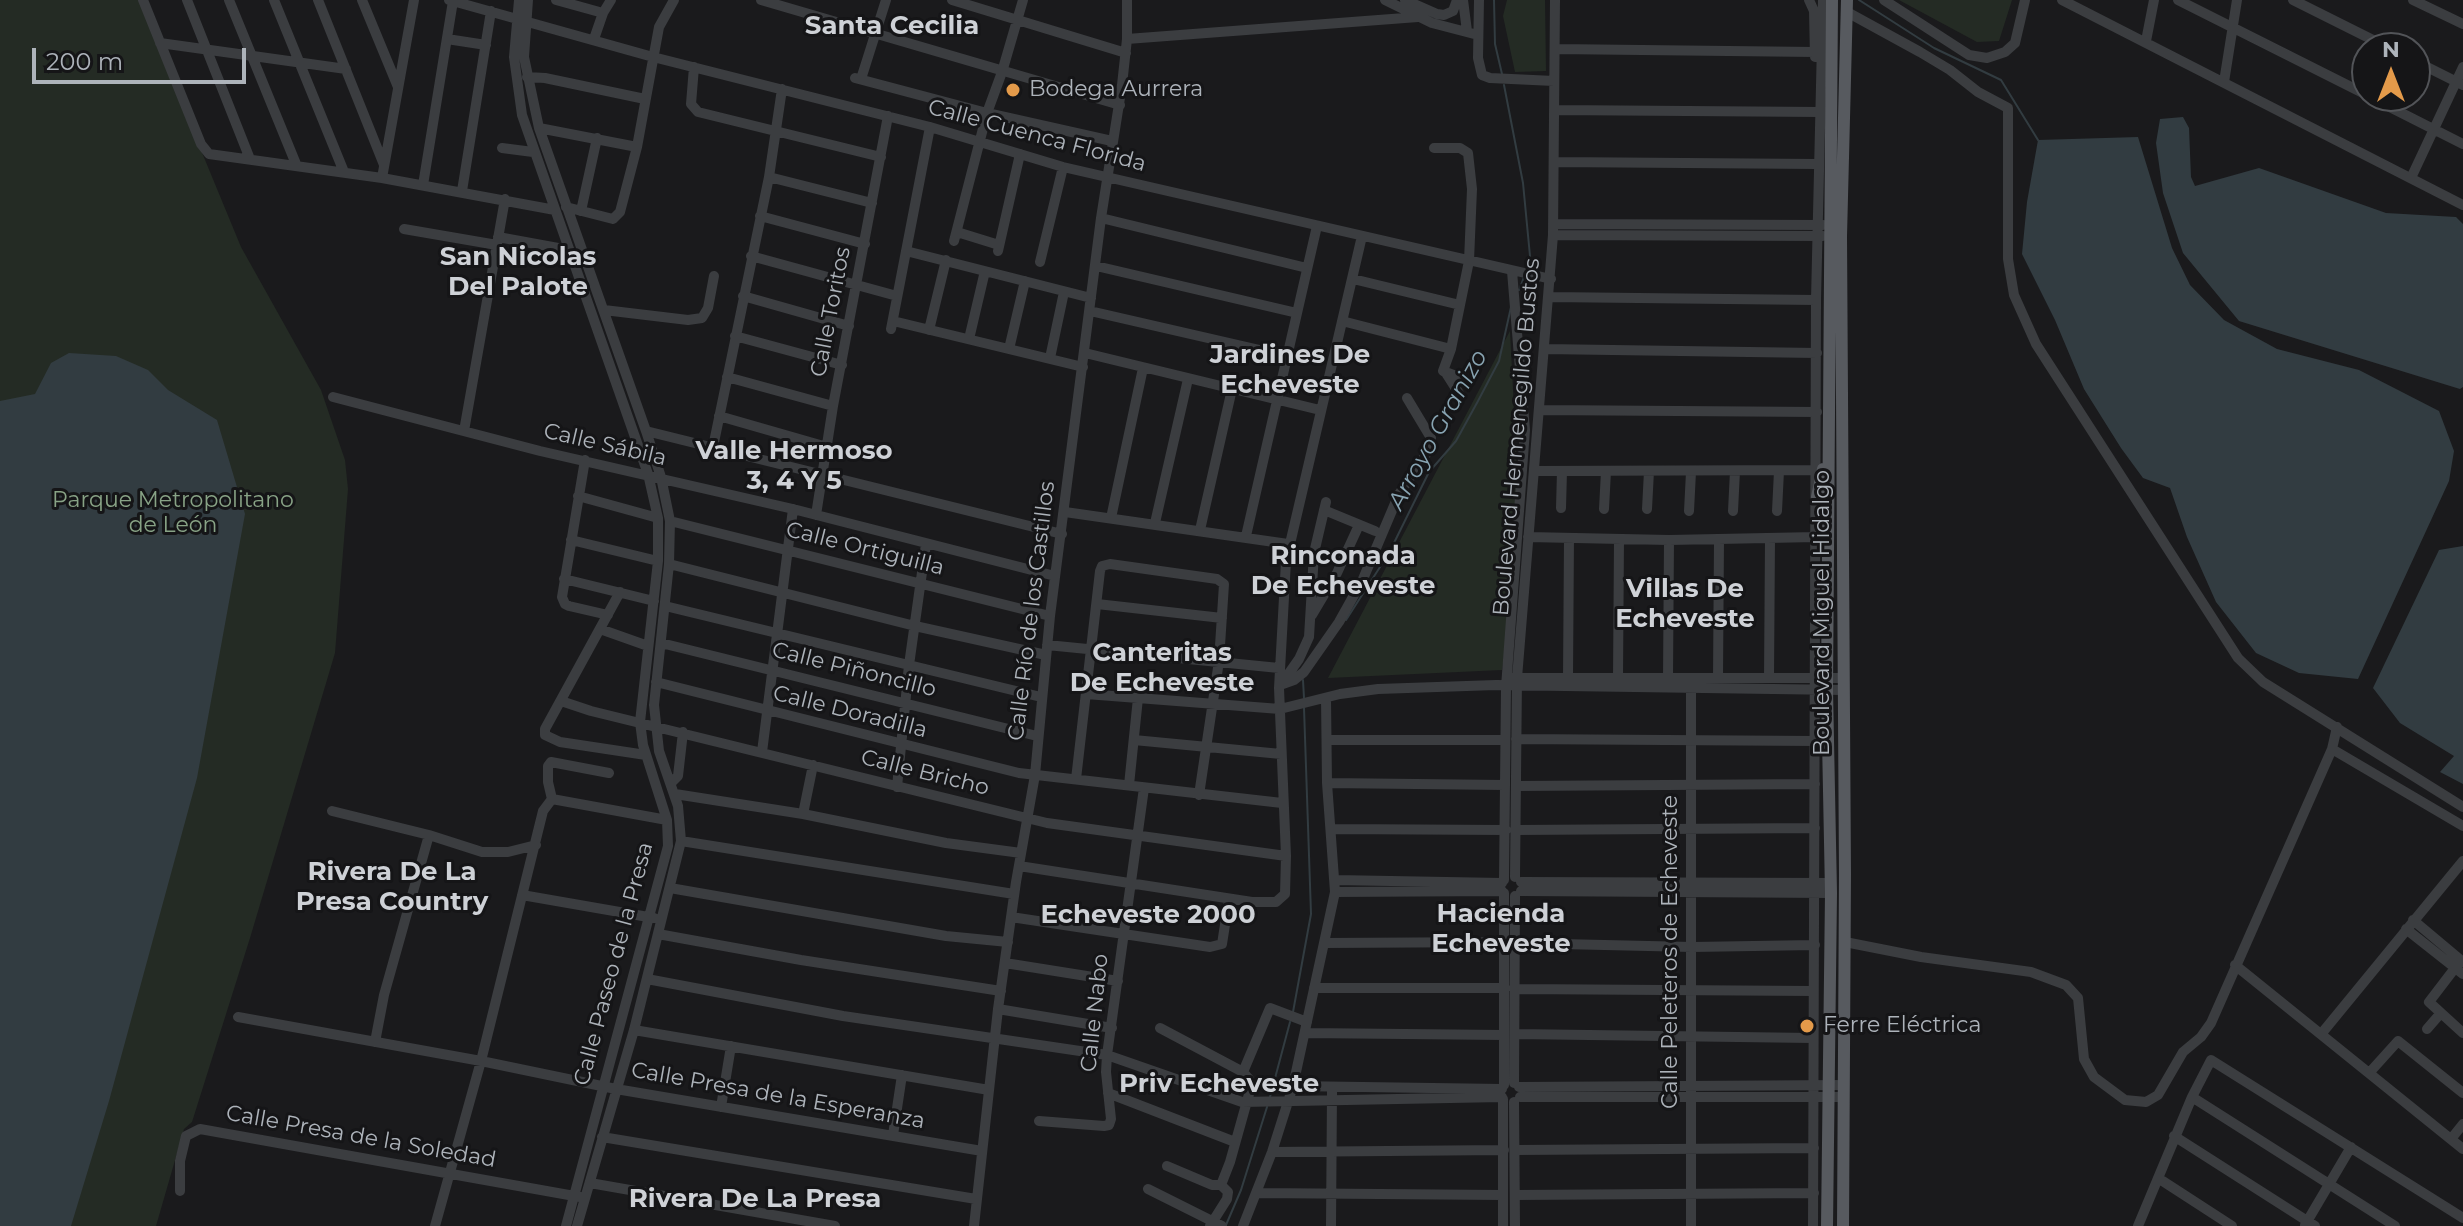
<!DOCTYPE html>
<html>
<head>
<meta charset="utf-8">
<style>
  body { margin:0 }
  #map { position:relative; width:2463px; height:1226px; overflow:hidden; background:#1a1a1c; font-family:Montserrat,sans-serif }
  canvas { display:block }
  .north { position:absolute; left:2351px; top:32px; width:80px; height:80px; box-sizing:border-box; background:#151517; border:2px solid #525458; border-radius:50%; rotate:0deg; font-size:22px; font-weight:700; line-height:32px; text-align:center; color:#adb3ba }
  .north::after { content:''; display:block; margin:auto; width:28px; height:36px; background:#e39a4a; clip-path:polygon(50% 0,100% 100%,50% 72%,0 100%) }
  .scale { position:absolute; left:32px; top:48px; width:214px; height:36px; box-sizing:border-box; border:4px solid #adb3ba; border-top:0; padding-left:10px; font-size:24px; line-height:28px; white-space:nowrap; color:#adb3ba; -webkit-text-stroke:6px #151517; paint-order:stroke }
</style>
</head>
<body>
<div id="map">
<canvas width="2463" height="1226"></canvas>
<div class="north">N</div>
<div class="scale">200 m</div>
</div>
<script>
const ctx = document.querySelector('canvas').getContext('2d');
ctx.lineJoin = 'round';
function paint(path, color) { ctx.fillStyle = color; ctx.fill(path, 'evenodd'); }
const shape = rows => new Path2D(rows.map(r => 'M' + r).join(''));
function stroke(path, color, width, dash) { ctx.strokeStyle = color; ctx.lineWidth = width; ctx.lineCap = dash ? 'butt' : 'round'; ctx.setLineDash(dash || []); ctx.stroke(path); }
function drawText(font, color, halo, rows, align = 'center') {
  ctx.font = font + ' Montserrat,sans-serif'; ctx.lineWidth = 6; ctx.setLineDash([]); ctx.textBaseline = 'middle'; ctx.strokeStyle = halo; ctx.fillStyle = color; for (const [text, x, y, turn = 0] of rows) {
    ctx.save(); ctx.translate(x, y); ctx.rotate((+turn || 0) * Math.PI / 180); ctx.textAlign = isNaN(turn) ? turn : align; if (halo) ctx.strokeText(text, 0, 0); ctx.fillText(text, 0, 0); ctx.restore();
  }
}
const green = shape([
  [0,0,139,0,241,247,321,390,345,460,348,489,335,653,250,938,192,1122,184,1129,156,1226,0,1226],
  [1507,0,1545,0,1546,71,1515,72,1503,16],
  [1899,0,2012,0,1999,41,1977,42],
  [1510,331,1517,470,1507,633,1502,670,1328,678]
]);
const water = shape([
  [2183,117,2189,128,2191,177,2195,186,2259,168,2386,213,2456,217,2463,224,2463,387,2460,389,2239,321,2183,253,2163,193,2156,143,2160,119],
  [2138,137,2172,248,2190,285,2224,320,2277,349,2359,370,2439,411,2454,451,2449,481,2358,679,2299,673,2256,653,2216,602,2187,537,2170,488,2143,478,2121,448,2084,389,2055,320,2022,254,2027,202,2038,140],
  [69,353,116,356,148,370,168,390,217,420,245,514,197,778,109,1101,71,1226,0,1226,0,401,35,394,51,363],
  [2463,546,2463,784,2440,772,2454,756,2400,723,2373,688,2439,550]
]);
const stream = shape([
  [1494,0,1495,44,1502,74],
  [1859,0,1934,48,2001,80,2038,140],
  [1504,85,1523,183,1530,256,1527,267],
  [1519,290,1524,277],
  [1346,620,1389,553,1429,472,1456,441,1478,401,1499,361,1511,307],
  [1303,680,1304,698],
  [1293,1012,1311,914,1304,708],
  [1270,1097,1290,1022],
  [1226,1225,1241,1190,1267,1107]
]);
const minor = shape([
  [143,0,201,144,209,154,382,178,555,210],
  [187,0,250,159],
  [229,0,296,164],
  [274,0,344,172],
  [318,0,384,165],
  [362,0,398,87],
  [449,0,653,57,930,127,1063,167,1551,279],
  [519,0,514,57,522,115,648,474,658,518,658,561,640,722,643,745,667,820,668,846,566,1226],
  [528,0,524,57,539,128,646,431,661,477,670,521,669,564,654,705,659,751,678,806,681,841,634,1030,577,1226],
  [556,0,603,13],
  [761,0,1120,105],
  [952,0,1126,53],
  [1385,0,1432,23,1478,35],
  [1405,0,1437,14,1444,15,1453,11,1457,0],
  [1463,0,1467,31],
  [1479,0,1478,58,1482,75,1490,78,1554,81],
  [1809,0,1814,11,1815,57],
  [1884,0,1969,55,1987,58,2005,52,2015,43,2025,0],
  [2062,0,2463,205],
  [2178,0,2367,95],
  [2293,0,2389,48],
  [2413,0,2463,24],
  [1847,12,1920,52,1950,70,1978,92,2008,108,2008,259,2014,295,2036,344,2238,658,2263,682,2463,807],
  [447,39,486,45],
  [594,39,603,13,611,0],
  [1127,39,1418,17],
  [2146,41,2154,0],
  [160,43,346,69],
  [1555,49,1815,52],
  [2415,61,2463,85],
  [694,67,691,104,698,112,881,157],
  [527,77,545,78,645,99],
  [855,78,987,113,1112,141],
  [861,79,886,0],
  [2224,82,2237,0],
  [2368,96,2463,144],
  [1554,110,1820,112],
  [539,128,637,147],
  [502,148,533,152],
  [1434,148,1460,148,1468,153,1472,189,1469,261,1451,349,1443,371],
  [1554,162,1817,164],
  [769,177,872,203],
  [382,178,414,0],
  [2411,178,2463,67],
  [423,185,453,1],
  [462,191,491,11],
  [566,207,613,219,620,212,637,147,659,27,674,0],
  [581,211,597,138],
  [760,216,865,244],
  [1101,218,1307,268],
  [1553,224,1823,225],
  [404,229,497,245],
  [957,232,999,245],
  [1553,235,1823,236],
  [498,237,569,250],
  [954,241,987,113,1002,72,1023,0],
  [906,251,1091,298],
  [998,251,1020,154],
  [751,256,897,296],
  [1040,262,1063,167],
  [1096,266,1297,313],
  [1353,279,1460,305],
  [743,296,849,326],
  [1549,297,1816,300],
  [604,310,688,320,702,318,708,308,714,276],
  [1090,311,1286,356],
  [893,321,1083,367],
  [1342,321,1451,349],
  [891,329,930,127],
  [929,330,946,260],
  [735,336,842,365],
  [969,339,985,271],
  [1009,349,1025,281],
  [1544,349,1817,353],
  [1085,353,1320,410],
  [1050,358,1064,292],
  [1443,371,1469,381],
  [1446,373,1460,395],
  [727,377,833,406],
  [333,397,540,451,793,509,1055,576],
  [1539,410,1817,412],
  [719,416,827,447],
  [464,431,505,199],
  [646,431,1062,534],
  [713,447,769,177,782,89],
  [585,460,562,597,565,604,569,606,608,615],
  [1534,471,1816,470],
  [578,496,658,518],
  [1561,508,1562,471],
  [1604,509,1606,471],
  [1647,509,1649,471],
  [1324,510,1375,531],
  [1689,511,1691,472],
  [1733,511,1735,471],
  [1777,511,1779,471],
  [1065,512,1288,544],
  [816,515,833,406,888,116],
  [1111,518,1143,368],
  [670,521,1050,616],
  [1155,523,1188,379],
  [1200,530,1232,389],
  [1246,536,1317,226],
  [1528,537,1669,540,1816,537],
  [571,540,658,561],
  [669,564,915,626,1046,655],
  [564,579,654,601],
  [620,592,545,729,545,735,560,742,646,755],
  [1097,604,1222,618],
  [665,606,1041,697],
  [1312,615,1337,573,1359,525],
  [600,629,648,646],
  [661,643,1037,736],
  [1047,645,1279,668],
  [1568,677,1569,538],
  [1512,678,1842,678],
  [1618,678,1619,539],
  [1668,678,1669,540],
  [1718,678,1719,540],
  [1769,678,1770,539],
  [656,682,1019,773,1282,803],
  [1280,685,1294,680,1304,672,1339,622,1363,579,1399,494,1429,450,1431,438,1407,398],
  [1280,686,1299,659,1309,637,1314,553,1326,502],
  [1086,694,1280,709,1340,694,1378,689,1496,685,1842,690],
  [561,701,591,711,1047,823,1286,856],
  [1516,739,1815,741],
  [1134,740,1281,754],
  [1327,740,1505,740],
  [2332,749,2463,826],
  [762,752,793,509],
  [1076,779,1100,571,1102,566,1110,564,1217,579,1224,584,1219,661,1199,795],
  [671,783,678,776,683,732],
  [1327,783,1505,785],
  [1129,785,1138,698],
  [1516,786,1815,784],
  [897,787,909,665,926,544],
  [675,794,803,814,946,843,1021,853],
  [552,799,667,820],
  [552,799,548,782,548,766,551,762,609,773],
  [332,811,429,835,482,852,508,852,536,845],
  [803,814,813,765],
  [1331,829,1506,830],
  [1516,830,1815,828],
  [681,841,1014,894],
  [1019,866,1252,902,1276,902,1285,894,1286,856,1279,688,1286,561,1362,236],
  [1515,877,1517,678,1553,235,1555,0],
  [1335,880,1502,883],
  [1504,880,1506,687,1525,430,1512,271],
  [1521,882,1831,883],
  [670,888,946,936,1008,942],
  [1521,891,1831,893],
  [1335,892,1502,891],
  [1504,893,1504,1085],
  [522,895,654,918],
  [1011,917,1210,947,1222,944,1229,899],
  [2413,920,2463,962],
  [2406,929,2463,974],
  [658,934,801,960,1001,991],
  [1845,942,1921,957,2031,972,2066,985,2078,998,2084,1059,2094,1077,2125,1100,2146,1102,2158,1095,2183,1052,2201,1037,2211,1023,2332,749,2337,727],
  [1324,943,1505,942],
  [1517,943,1692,947,1815,945],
  [1005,963,1118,981],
  [2235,965,2463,1149],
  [2455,968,2429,1002,2463,1033],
  [647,979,843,1016,1107,1055,1242,1102,1502,1097],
  [1314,988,1505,988],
  [1516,989,1813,991],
  [998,1009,1112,1028],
  [238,1017,481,1061,616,1089,982,1151],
  [1160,1028,1243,1072,1249,1079,1249,1094,1230,1162,1221,1185],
  [2427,1029,2440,1014],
  [634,1030,989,1090],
  [1305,1033,1504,1035],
  [2322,1033,2463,861],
  [1515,1034,1812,1038],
  [375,1042,384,995,429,835],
  [1243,1072,1270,1008,1307,1022],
  [2370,1072,2398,1041,2463,1093],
  [1514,1083,1515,896],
  [1293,1086,1502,1089],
  [1519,1087,1844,1085],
  [1108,1093,1235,1142],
  [1520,1097,1843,1097],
  [2192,1097,2395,1226],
  [1514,1102,1515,1226],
  [721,1107,731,1046],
  [1039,1121,1104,1126,1109,1125,1111,1119,1106,1072,1107,1055,1144,788],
  [893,1135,902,1075],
  [2174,1136,2315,1226],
  [602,1137,976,1199],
  [2451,1139,2463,1124],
  [1515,1150,1814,1148],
  [1272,1152,1504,1150],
  [1167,1166,1212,1185,1221,1185],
  [2158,1178,2232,1226],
  [590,1183,835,1226],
  [1148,1189,1222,1226],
  [180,1191,180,1161,186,1136,200,1129,580,1197],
  [1256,1193,1503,1195],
  [1515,1195,1814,1193],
  [2305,1225,2351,1147],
  [435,1226,481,1061,543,811,552,799],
  [974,1226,998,1009,1016,882,1035,775,1050,616,1101,218,1122,85,1127,39,1127,0],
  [1210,1226,1227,1199,1228,1192,1221,1185],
  [1243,1226,1272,1152,1293,1086,1335,892,1327,783,1326,698],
  [1331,1226,1332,1092],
  [1503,1226,1503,1099],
  [1691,1226,1691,678],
  [1813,1226,1816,300,1823,0],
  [2138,1226,2192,1097,2211,1060,2463,1218]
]);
const major = shape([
  [1817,497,1823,469],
  [1827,1226,1831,893,1827,689,1832,0],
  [1843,1226,1845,874,1841,236,1847,0]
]);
const markers = [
  [1013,90,8,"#e39a4a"],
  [1807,1026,8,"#e39a4a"]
];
const poiNames = [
  ["Bodega Aurrera",1029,90],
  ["Ferre Eléctrica",1823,1026]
];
const streetNames = [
  ["Calle Cuenca Florida",1037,136,15],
  ["Calle Toritos",831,312,-79],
  ["Boulevard Hermenegildo Bustos",1517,437,-85],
  ["Calle Sábila",605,445,13],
  ["Calle Ortiguilla",865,549,14],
  ["Calle Río de los Castillos",1032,611,-83],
  ["Boulevard Miguel Hidalgo",1823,613,-90],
  ["Calle Piñoncillo",854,670,14],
  ["Calle Doradilla",850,712,14],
  ["Calle Bricho",925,773,14],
  ["Calle Peleteros de Echeveste",1671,952,-90],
  ["Calle Paseo de la Presa",614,964,-75],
  ["Calle Nabo",1095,1013,-84],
  ["Calle Presa de la Esperanza",778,1096,10],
  ["Calle Presa de la Soledad",361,1137,10]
];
const parkNames = [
  ["Parque Metropolitano",173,501],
  ["de León",173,526]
];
const waterNames = [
  ["Arroyo Granizo",1438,430,-61]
];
const quarterNames = [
  ["Santa Cecilia",892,26],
  ["San Nicolas",518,257],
  ["Del Palote",518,287],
  ["Jardines De",1290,355],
  ["Echeveste",1290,385],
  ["Valle Hermoso",794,451],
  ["3, 4 Y 5",794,481],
  ["Rinconada",1343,556],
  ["De Echeveste",1343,586],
  ["Villas De",1685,589],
  ["Echeveste",1685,619],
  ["Canteritas",1162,653],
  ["De Echeveste",1162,683],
  ["Rivera De La",392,872],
  ["Presa Country",392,902],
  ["Hacienda",1501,914],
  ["Echeveste",1501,944],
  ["Echeveste 2000",1148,915],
  ["Priv Echeveste",1219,1084],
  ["Rivera De La Presa",755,1199]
];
paint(green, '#242b24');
paint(water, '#323c41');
stroke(stream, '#323c41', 2);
stroke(minor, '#3b3d40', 10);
stroke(major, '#575a5f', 12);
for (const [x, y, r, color] of markers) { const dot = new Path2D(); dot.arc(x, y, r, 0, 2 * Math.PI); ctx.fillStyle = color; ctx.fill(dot); stroke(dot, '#151517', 3); }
drawText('22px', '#adb3ba', '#151517', poiNames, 'left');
drawText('22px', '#adb3ba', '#151517', streetNames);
drawText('22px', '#88a386', '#151517', parkNames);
drawText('italic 24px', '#88a4b2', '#151517', waterNames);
drawText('bold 26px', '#ced1d6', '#151517', quarterNames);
</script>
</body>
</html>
